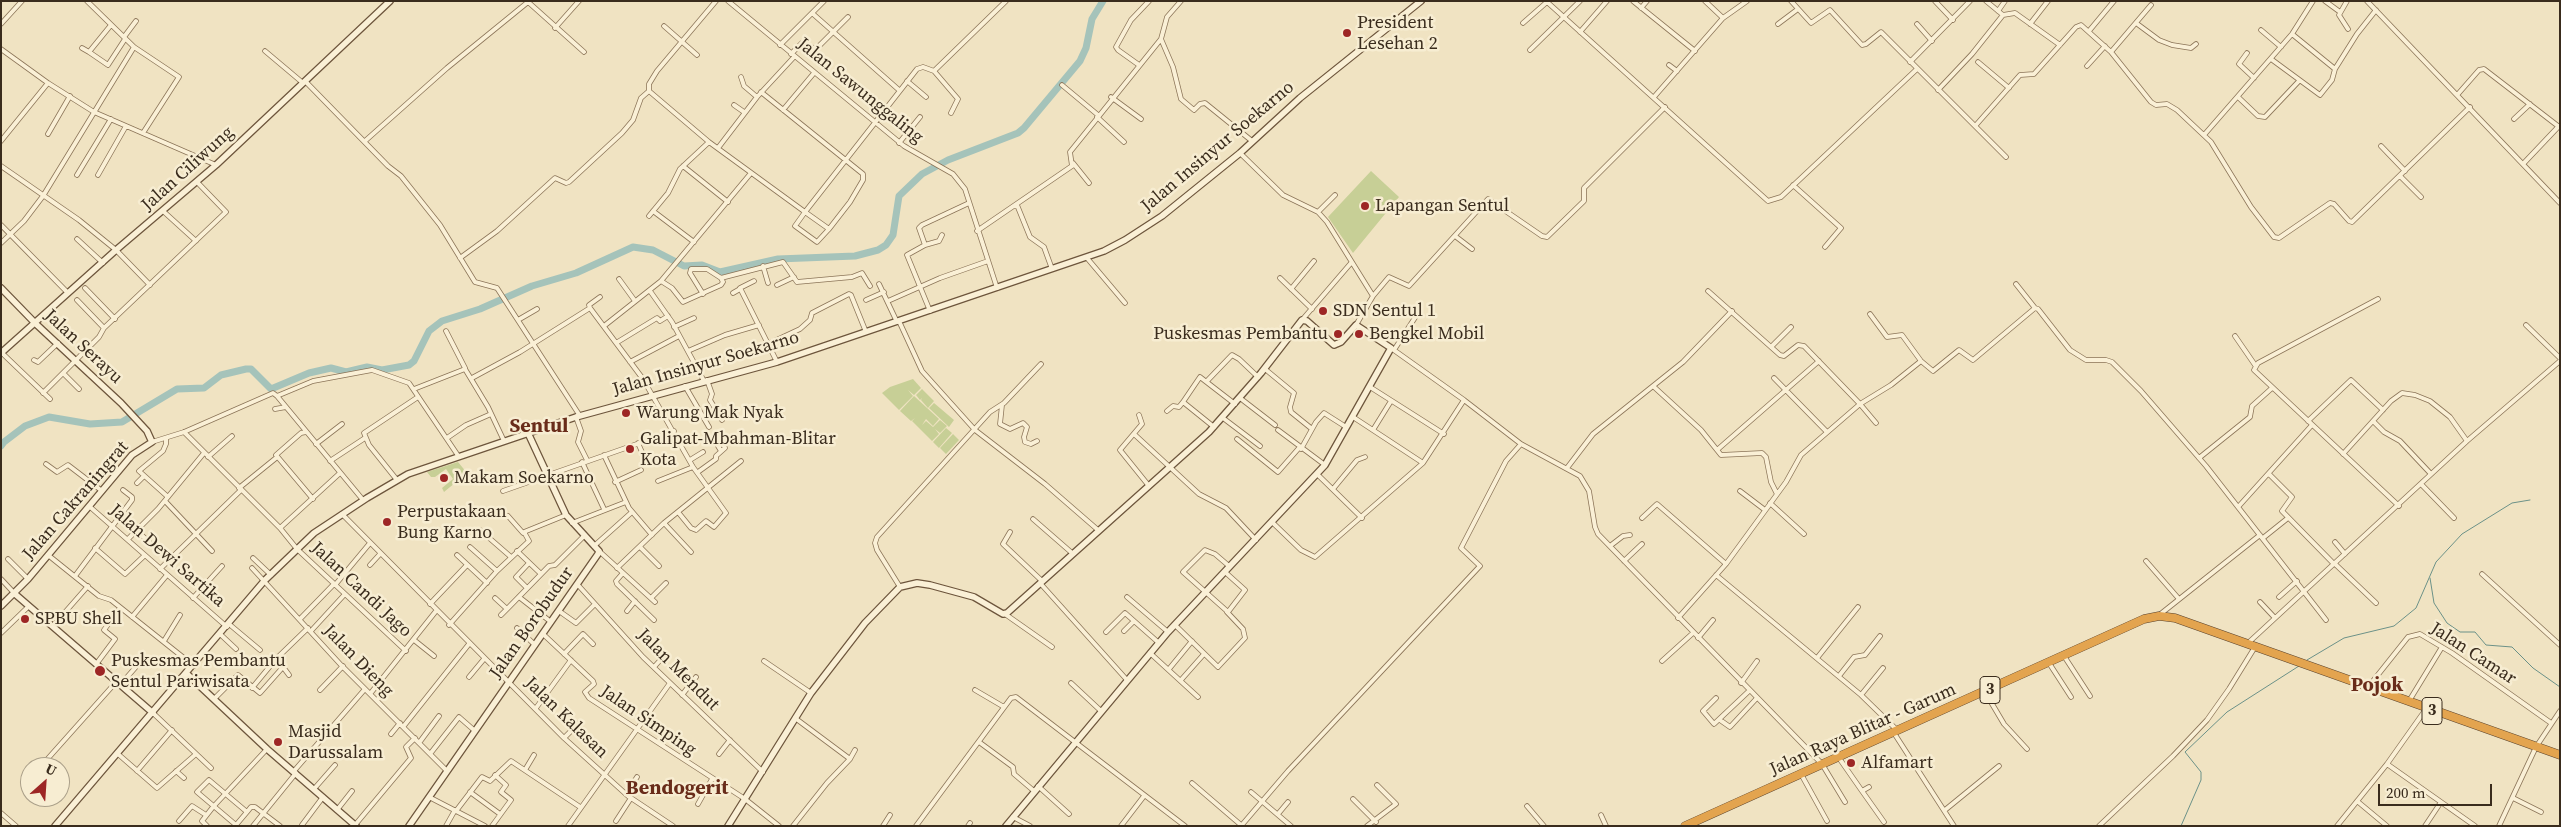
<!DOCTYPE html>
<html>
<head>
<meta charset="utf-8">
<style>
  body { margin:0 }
  #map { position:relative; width:2561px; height:827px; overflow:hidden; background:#f0e3c2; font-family:"Source Serif 4",serif }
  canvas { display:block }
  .frame { position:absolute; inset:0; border:2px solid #3a2c1d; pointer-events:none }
  .north { position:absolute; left:20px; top:757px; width:50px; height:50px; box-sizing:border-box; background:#f7edd2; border:1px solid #aba08a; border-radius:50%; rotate:26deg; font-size:14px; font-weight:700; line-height:20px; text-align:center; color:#3a2c1d }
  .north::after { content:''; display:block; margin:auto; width:18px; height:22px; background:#9d2625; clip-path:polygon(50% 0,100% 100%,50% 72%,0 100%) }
  .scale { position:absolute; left:2378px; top:784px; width:114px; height:22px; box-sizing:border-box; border:2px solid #3a2c1d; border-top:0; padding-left:6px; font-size:15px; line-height:18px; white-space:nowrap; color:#3a2c1d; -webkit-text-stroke:4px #f7edd2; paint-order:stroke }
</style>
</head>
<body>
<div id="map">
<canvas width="2561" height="827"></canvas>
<div class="frame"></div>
<div class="north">U</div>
<div class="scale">200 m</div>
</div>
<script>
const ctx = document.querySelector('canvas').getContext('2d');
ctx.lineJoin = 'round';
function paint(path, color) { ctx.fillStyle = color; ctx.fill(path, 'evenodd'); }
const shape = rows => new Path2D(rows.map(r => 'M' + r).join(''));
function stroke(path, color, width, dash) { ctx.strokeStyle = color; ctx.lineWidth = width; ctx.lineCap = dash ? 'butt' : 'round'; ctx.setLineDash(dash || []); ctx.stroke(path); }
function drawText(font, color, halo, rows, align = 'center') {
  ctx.font = font + ' "Source Serif 4",serif'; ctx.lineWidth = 5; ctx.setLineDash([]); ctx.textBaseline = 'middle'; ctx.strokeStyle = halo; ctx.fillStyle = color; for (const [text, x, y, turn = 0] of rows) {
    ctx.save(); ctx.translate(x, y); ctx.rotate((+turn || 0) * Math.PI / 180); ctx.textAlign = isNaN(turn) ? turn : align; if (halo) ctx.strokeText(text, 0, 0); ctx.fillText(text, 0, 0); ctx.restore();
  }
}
const green = shape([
  [1371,171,1399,197,1353,253,1328,217],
  [913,379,921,388,914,395,908,390,913,396,899,410,882,393,890,387],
  [922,389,934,401,928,408,921,400,922,398,920,400,916,395],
  [914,396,939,419,933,426,926,419,922,425,926,421,933,427,940,420,947,426,940,433,935,429,939,434,932,441,912,421,915,418,911,421,900,411],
  [934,403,954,420,949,427,929,408],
  [946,428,952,433,939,448,933,442],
  [953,434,959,440,946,454,940,448],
  [458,462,467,473,444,492,442,488,453,479,446,469,435,477,431,477,427,472]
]);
const stream = shape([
  [2430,578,2434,603,2447,623,2460,632,2475,632,2486,645,2512,647,2533,668,2560,687],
  [2307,660,2344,638,2394,626,2416,608,2436,562,2462,534,2512,503,2530,500],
  [2181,826,2201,780,2201,772,2185,752,2227,712,2299,666],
  [2559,826,2560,825]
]);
const river = shape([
  [1,446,4,442,25,426,49,417,90,424,122,422,177,389,204,388,221,375,246,369,251,369,271,389,309,373,331,368,346,372,367,367,382,370,409,365,414,361,429,331,442,321,480,309,532,286,576,273,633,247,653,250,684,266,702,265,720,272,778,259,855,256,878,250,886,245,893,235,899,196,922,174,948,160,1018,133,1024,128,1080,61,1086,48,1092,19,1103,1]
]);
const street = shape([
  [87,1,134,47,179,77,143,133],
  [527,1,584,52],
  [728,1,904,146,953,174,965,189,997,288],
  [1546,1,1768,201,1781,197,1917,69],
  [1633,1,1695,51],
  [1705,1,1723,18],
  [1791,1,1811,23,1830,10,1862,45,1866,44,1881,32,2006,157],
  [1935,1,1953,20],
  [1986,1,2003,15,2015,13,2060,45],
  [2325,1,2340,12],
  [2347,1,2339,15,2348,29],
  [2367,1,2560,203],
  [1641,8,1647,1],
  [1998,11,2005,1],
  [812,13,899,90],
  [1523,23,1547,2],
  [2136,23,2159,40,2172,45,2191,48,2196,44],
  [1,24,22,1],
  [1778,24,1798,9],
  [1917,24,1932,41],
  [2030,24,2048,1],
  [111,25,89,52,108,65,125,39],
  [664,26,697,55],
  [555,28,579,1],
  [2261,30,2281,47],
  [2089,31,2114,1],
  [1580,32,1607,1],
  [2292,34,2335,69,2357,34,2376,10],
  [124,37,136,21],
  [1161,39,1173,67,1181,99,1194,110,1200,104,1205,103,1252,141],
  [780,45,824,1],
  [82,48,89,52],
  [1,49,48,83,94,112,216,165],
  [1530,50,1580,1],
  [265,51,303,83],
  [2111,52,2151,5],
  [2247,53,2239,64,2254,78],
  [791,54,802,43,816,49,848,17],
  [2271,59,2320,95,2332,80,2335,69],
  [1910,62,1970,1],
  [1978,62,2009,88],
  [1139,65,1118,50,1116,47,1131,20,1149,1],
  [1669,65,1677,71],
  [2087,66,2105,46],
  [934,71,1006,1],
  [934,71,958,99,951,113],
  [741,77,744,86,757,97],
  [305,81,388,166,401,176,440,225,475,282,497,288,580,416],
  [907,81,926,97],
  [1062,85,1098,115],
  [1938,90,1972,54,2003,15],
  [649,91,709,142,805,212,917,69,923,67,934,71],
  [761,92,863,174,863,180,850,202,829,229,805,212,795,226,817,242,829,229],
  [2458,94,2479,70,2484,69,2558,126],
  [1111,97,1141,119],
  [1654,97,1723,18,1747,1],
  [2238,97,2258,116,2265,117,2299,81],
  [734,105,744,112],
  [783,110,814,73],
  [1097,117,1124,142],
  [2514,119,2530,104],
  [1976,125,2020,75,2034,74,2076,27,2081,25,2111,52,2151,102,2156,105,2167,104,2177,110,2211,142,2251,207,2274,237,2279,238,2330,203,2334,204,2349,221,2352,222,2470,107],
  [48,134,70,96],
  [2204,135,2292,34,2313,1],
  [1,141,48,83],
  [365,141,447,68,528,2],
  [899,143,920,117],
  [2381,146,2405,171],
  [718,148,757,97,794,57],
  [1240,153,1283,195,1318,212,1327,222,1373,296,1356,325],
  [1073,163,1089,183],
  [2523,164,2559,126],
  [1,166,79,220,116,250,150,285],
  [683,166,728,202],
  [77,175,111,119],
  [98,175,126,126],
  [2400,176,2421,197],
  [1793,185,1841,228,1825,247],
  [1017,205,1030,237,1044,247,1052,269],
  [163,211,196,241],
  [653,211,694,242],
  [1318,212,1335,195],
  [649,216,668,193,680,169,709,142],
  [1,225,68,293],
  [977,231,1072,166,1070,152,1161,39,1167,17,1181,1],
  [1455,236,1472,249],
  [77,239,103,263],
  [1,243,24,221,43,196,134,47],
  [925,245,939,241,942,235],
  [460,258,497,231,555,178,566,183,569,182,622,133,633,120,641,98,649,91,649,84,657,71,716,1],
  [1087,258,1125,303],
  [763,266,768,283],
  [1280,278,1312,309],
  [619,279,635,301],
  [661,281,672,288,683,302,721,285,723,282,721,278,783,262,797,282,852,277,862,273,870,286],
  [754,281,740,288,777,362],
  [879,284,897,322],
  [2016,284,2035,308],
  [777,285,794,277],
  [85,288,115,319],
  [1291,289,1314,261],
  [650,291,672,322,704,381],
  [1708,291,1780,355,1784,356,1798,345,1804,346,1860,404,1891,385,1921,361],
  [733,293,740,289],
  [703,294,690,273,691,269,707,269,721,278],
  [1373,296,1389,277,1409,286,1488,199,1542,236,1547,237,1584,201,1584,188,1665,107],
  [2378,299,2258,363,2254,370,2399,506],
  [77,300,104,328],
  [866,300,884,292],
  [888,301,940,278,988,261],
  [590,308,589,305,600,297],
  [930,311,907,255,925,245,919,228,922,225,969,203],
  [1870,314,1887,337,1902,335,1921,361,1933,371,1959,350,1973,360,2035,308,2038,309,2070,350,2086,360,2106,360,2112,362,2141,391,2206,466,2326,620],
  [518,320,537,309],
  [1302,320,1351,263],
  [899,321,922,371,975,430,1045,484,1098,530],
  [2526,325,2560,358],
  [604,326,661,281,751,173],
  [674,327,694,318],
  [446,331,465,368],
  [2235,336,2255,365],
  [616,343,657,318,660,321,668,316],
  [768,344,800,329,810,320,812,313,849,294,851,295,866,332],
  [1771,347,1791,327],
  [1391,348,1464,400,1521,444,1580,476,1589,491,1595,527,1598,534,1822,764,1845,802],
  [1394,350,1418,313],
  [688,351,725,335,759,325],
  [2,353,50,399],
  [34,360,38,362,58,343],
  [630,362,679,336],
  [1265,369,1294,393,1290,407,1291,412,1312,429],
  [63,373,79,389],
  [472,378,520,352,590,308,643,379,693,467,726,513,714,527,706,521,696,530,691,528,678,512],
  [1774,378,1827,432],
  [707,380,712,394,710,400,722,420],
  [1207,381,1232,355,1239,359,1258,377],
  [685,386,709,427],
  [1653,386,1701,430,1717,450,1819,361],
  [1370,387,1444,434],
  [414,389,465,369,488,407,504,441],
  [43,393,99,337,104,328,226,212,197,182],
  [277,396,363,500],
  [1240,398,1275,425],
  [1002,405,1000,424,1010,429,1023,423,1027,427,1024,437,1025,442,1031,444,1037,441],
  [275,409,286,407],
  [1167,411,1173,406,1179,407,1183,402],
  [1139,415,1142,424,1120,450,1149,486],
  [576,417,581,431,578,442,587,460],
  [1353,417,1423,463],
  [1223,418,1260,446],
  [2308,421,2351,380,2383,410],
  [2373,421,2384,432,2400,441,2431,474],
  [1214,427,1183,402,1200,377,1235,404],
  [1278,430,1325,465],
  [1373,430,1391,401],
  [184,432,280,528,297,549,406,651],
  [306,432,301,433,276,455,313,499],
  [1134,434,1199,494,1226,508,1256,540],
  [166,438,166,444,163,451,139,471,168,497],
  [447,438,466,425,491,414],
  [1237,439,1278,472,1299,448],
  [152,442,184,432,273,393,277,396,313,381,372,370,409,383,459,457],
  [638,443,645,459],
  [316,444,342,424],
  [1301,449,1316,422,1324,413,1346,427],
  [1717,450,1721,455,1762,453,1766,457,1771,482,1777,494],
  [2343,454,2391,401,2402,393,2415,395,2430,401,2450,417,2467,441],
  [604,455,629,508,652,535],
  [208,457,232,436],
  [2199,458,2250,417,2252,406,2272,388],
  [690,460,703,452],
  [330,461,365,438],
  [582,462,604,509],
  [46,464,57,472,68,465,102,491],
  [1567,468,1593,434,1683,362,1732,311],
  [698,472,716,459,716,456,725,448,723,444,718,446,721,451],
  [1317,474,1362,518],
  [2269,474,2292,497,2282,511,2332,562],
  [397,480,369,445,364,433,418,397],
  [658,481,693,467],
  [615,482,641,470],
  [137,483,144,476],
  [2421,484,2454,518],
  [239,488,276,458],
  [1333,489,1357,460,1365,457],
  [503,491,674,431],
  [1740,491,1765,510],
  [165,501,212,551],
  [1770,503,1804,534],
  [89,506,227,627],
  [2239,506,2312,425],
  [342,514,564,738,628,796,673,826],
  [504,515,508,516,523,533],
  [1642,518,1657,504,1726,564],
  [1033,519,1072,553],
  [572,523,626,502],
  [664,523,691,552],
  [1273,523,1301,550,1315,557,1423,463,1464,400],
  [280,528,340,473],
  [136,530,169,560],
  [480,530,511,557],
  [1010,532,1003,544,1042,581],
  [2263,538,2288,518],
  [128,539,158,509,204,453],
  [2335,542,2345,554],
  [594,546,632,512],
  [1610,546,1623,536,1630,535],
  [470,547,497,571],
  [640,547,659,566],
  [95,548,125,574,144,556],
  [517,551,541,574],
  [599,551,655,602],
  [48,555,99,596,111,600,194,666],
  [457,555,487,583],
  [253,558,271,575],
  [8,559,28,579],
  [1624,561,1642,544],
  [2146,561,2179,599],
  [2334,563,2376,603],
  [370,565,380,554],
  [252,568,341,665,447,771],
  [617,568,664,523,741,461],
  [160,569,241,490],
  [1225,572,1245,590,1228,612,1183,572,1205,550,1215,554,1229,566],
  [623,573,616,581,617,584,654,620],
  [2482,574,2560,645],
  [1716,575,1861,695,1898,731],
  [75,576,132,500,132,497,123,490],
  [1,579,15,594],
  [1040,583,1127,680],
  [335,585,370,543],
  [578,585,643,657,763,772],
  [900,587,877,550,875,543,877,537,990,412,1004,403,1041,364],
  [527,588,516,577,529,563],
  [519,597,551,622],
  [1127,597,1168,632],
  [2279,597,2297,581],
  [193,598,222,566],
  [495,598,507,609,549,566,555,565,584,536],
  [651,598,666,583],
  [2260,602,2275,618],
  [430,604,467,565],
  [559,611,576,623,595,604],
  [627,611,635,601],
  [1005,614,1052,647],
  [501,615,507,609],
  [2158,616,2260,535],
  [132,617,167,575],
  [1678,618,1726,564,1786,482,1801,455,1860,404,1876,423],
  [300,619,334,584],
  [229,624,260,650],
  [449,625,497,571,529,541,524,532,566,515],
  [1175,625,1218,667,1245,638,1243,629,1227,612],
  [53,626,88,586],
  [517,628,535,645],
  [311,631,345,594],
  [1124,631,1134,621],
  [1106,632,1125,613,1159,643],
  [1,633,29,606],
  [220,634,236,649],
  [543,634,593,681,594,684,585,692,589,698,745,799,779,826],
  [1698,638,1713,620],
  [414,640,434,656],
  [164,641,180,615],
  [2247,644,2467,441,2560,361],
  [1150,653,1198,697],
  [564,654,583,634,593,644],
  [2064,656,2090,696],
  [1817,658,1858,607],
  [764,661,811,693],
  [1662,661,1693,633],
  [97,663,115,639,104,630,120,608],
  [2049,663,2071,697],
  [283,667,289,675],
  [654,667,664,656],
  [1169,669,1192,641],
  [1839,676,1854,657,1865,655,1880,636],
  [469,677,484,659],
  [1181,680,1204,654],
  [1071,683,1101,711],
  [1741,683,1757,661],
  [121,684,135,668],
  [2369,686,2408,637,2420,634,2452,653,2551,723],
  [252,688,276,659],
  [320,690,343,666],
  [975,690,1004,707],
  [1985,692,2004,724,2027,749],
  [370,694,436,611],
  [682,695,696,677],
  [1861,695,1883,668],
  [1716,698,1703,711,1714,724,1749,691],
  [214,699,238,675,260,693,283,667,276,659,308,628],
  [377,700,388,689],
  [2409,701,2442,647],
  [536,708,571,660],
  [153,713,211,768],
  [1720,720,1730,727,1756,699],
  [403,727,469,644],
  [1894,733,1954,826],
  [391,734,400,723],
  [564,738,579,723],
  [979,742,1013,767,1014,774,1034,791],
  [419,743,439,716],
  [118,754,157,788,196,754],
  [430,754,459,717,475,731],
  [719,754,730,740],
  [1839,758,1862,791,1869,787],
  [850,759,855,750],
  [43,764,117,681],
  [2387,764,2475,826],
  [525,770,534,755],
  [137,771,172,730],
  [176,771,184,778],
  [294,771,365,689],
  [1801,774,1827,821],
  [1192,783,1241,825],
  [1038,786,1069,814],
  [314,789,335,765],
  [1862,791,1884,822],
  [470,792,500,814],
  [1251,792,1291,826],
  [626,794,637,777],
  [429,797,485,826],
  [2513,798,2541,812],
  [1353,799,1376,822],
  [2357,801,2387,826],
  [698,804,712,779],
  [1527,806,1544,826],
  [337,810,352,791],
  [1945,810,1999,766],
  [456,811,482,777,490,781,511,761,580,807],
  [247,812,236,825,197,792,209,780,247,812,251,807,255,807,280,826],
  [1,813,16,826],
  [1278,814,1288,802],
  [1601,815,1606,826],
  [1013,817,1030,826],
  [179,821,192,806,206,815],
  [616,821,631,798],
  [302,825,323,797],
  [355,825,411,758,406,747,415,738],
  [207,826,202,821,213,807,267,749],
  [253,826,296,773],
  [446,826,455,810],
  [492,826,511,800,501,792,506,785,495,775],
  [568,826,670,683],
  [793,826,827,783,850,759,795,718],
  [883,826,890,815],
  [916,826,1011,698,1016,697,1185,826],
  [968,826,970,823],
  [1121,826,1144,796],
  [1241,826,1288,771,1480,566,1461,548,1506,461,1521,444],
  [1367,826,1396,804,1377,785],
  [2099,826,2173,756,2207,720,2229,689,2255,647],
  [2337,826,2387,764,2426,709],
  [2425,826,2441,802],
  [2499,826,2536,747,2560,711]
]);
const secondary = shape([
  [1,288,36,324,121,403,147,431,152,442,132,455,28,579,1,606],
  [1,353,116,250,216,165,390,1],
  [15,594,153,713],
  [187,674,267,749,356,826],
  [55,826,265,580,314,533,367,498,408,474,576,417,777,362,1104,251,1125,240,1162,216,1240,153,1300,98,1421,1],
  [409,826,598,554,599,551,566,515,528,433],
  [728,826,811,693,865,623,900,587,917,583,930,585,974,597,1003,614,1007,613,1209,432,1261,373,1302,320,1307,321,1334,345,1341,342,1356,325,1391,348,1325,465,1168,632,1006,826]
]);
const highway = shape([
  [1685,826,2144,619,2159,616,2175,618,2560,755]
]);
const markers = [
  [1347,33,5,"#9d2625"],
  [1365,206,5,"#9d2625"],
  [1323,311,5,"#9d2625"],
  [1338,334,5,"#9d2625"],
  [1359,334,5,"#9d2625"],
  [626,413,5,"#9d2625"],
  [630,449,5,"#9d2625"],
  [444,478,5,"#9d2625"],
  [387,522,5,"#9d2625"],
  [25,619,5,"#9d2625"],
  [100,671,6,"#9d2625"],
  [278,742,5,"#9d2625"],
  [1851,763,5,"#9d2625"]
];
const shields = [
  [1990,690,20],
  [2432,711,20]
];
const shieldNames = [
  ["3",1990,690],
  ["3",2432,711]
];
const poiNames = [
  ["President",1357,23],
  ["Lesehan 2",1357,44],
  ["Lapangan Sentul",1375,206],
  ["SDN Sentul 1",1333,311],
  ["Puskesmas Pembantu",1328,334,"right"],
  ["Bengkel Mobil",1369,334],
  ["Warung Mak Nyak",636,413],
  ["Galipat-Mbahman-Blitar",640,439],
  ["Kota",640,460],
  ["Makam Soekarno",454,478],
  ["Perpustakaan",397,512],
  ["Bung Karno",397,533],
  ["SPBU Shell",35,619],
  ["Puskesmas Pembantu",111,661],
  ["Sentul Pariwisata",111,682],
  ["Masjid",288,732],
  ["Darussalam",288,753],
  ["Alfamart",1861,763]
];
const streetNames = [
  ["Jalan Sawunggaling",860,91,39],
  ["Jalan Insinyur Soekarno",1218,147,-40],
  ["Jalan Ciliwung",188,169,-42],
  ["Jalan Serayu",83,347,43],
  ["Jalan Insinyur Soekarno",706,364,-16],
  ["Jalan Cakraningrat",76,501,-49],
  ["Jalan Dewi Sartika",167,556,41],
  ["Jalan Candi Jago",361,590,43],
  ["Jalan Borobudur",532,623,-55],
  ["Jalan Camar",2473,654,33],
  ["Jalan Dieng",358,661,46],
  ["Jalan Mendut",678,670,45],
  ["Jalan Kalasan",566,718,44],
  ["Jalan Simping",648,721,34],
  ["Jalan Raya Blitar - Garum",1863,730,-24]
];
const quarterNames = [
  ["Sentul",539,427],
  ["Pojok",2377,686],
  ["Bendogerit",677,789]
];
paint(green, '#c7cf96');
stroke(stream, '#6b9188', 1);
stroke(river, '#a5c3ba', 7);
stroke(street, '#8b7458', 5.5);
stroke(secondary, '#6d553c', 8);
stroke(highway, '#59422d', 9);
stroke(street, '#faf0d6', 4);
stroke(secondary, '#faf0d6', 5.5);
stroke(highway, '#e3a44f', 8);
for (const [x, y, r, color] of markers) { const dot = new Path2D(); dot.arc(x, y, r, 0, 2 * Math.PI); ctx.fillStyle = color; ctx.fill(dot); stroke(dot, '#f7edd2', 2); }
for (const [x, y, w] of shields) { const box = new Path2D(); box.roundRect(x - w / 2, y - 13.5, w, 27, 4); ctx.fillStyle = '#f7edd2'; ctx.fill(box); stroke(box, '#3a2c1d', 1); }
drawText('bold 16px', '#3a2c1d', null, shieldNames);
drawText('18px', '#3a2c1d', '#f7edd2', poiNames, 'left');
drawText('18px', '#3a2c1d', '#f7edd2', streetNames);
drawText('bold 20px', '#692c1a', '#f7edd2', quarterNames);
</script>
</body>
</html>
